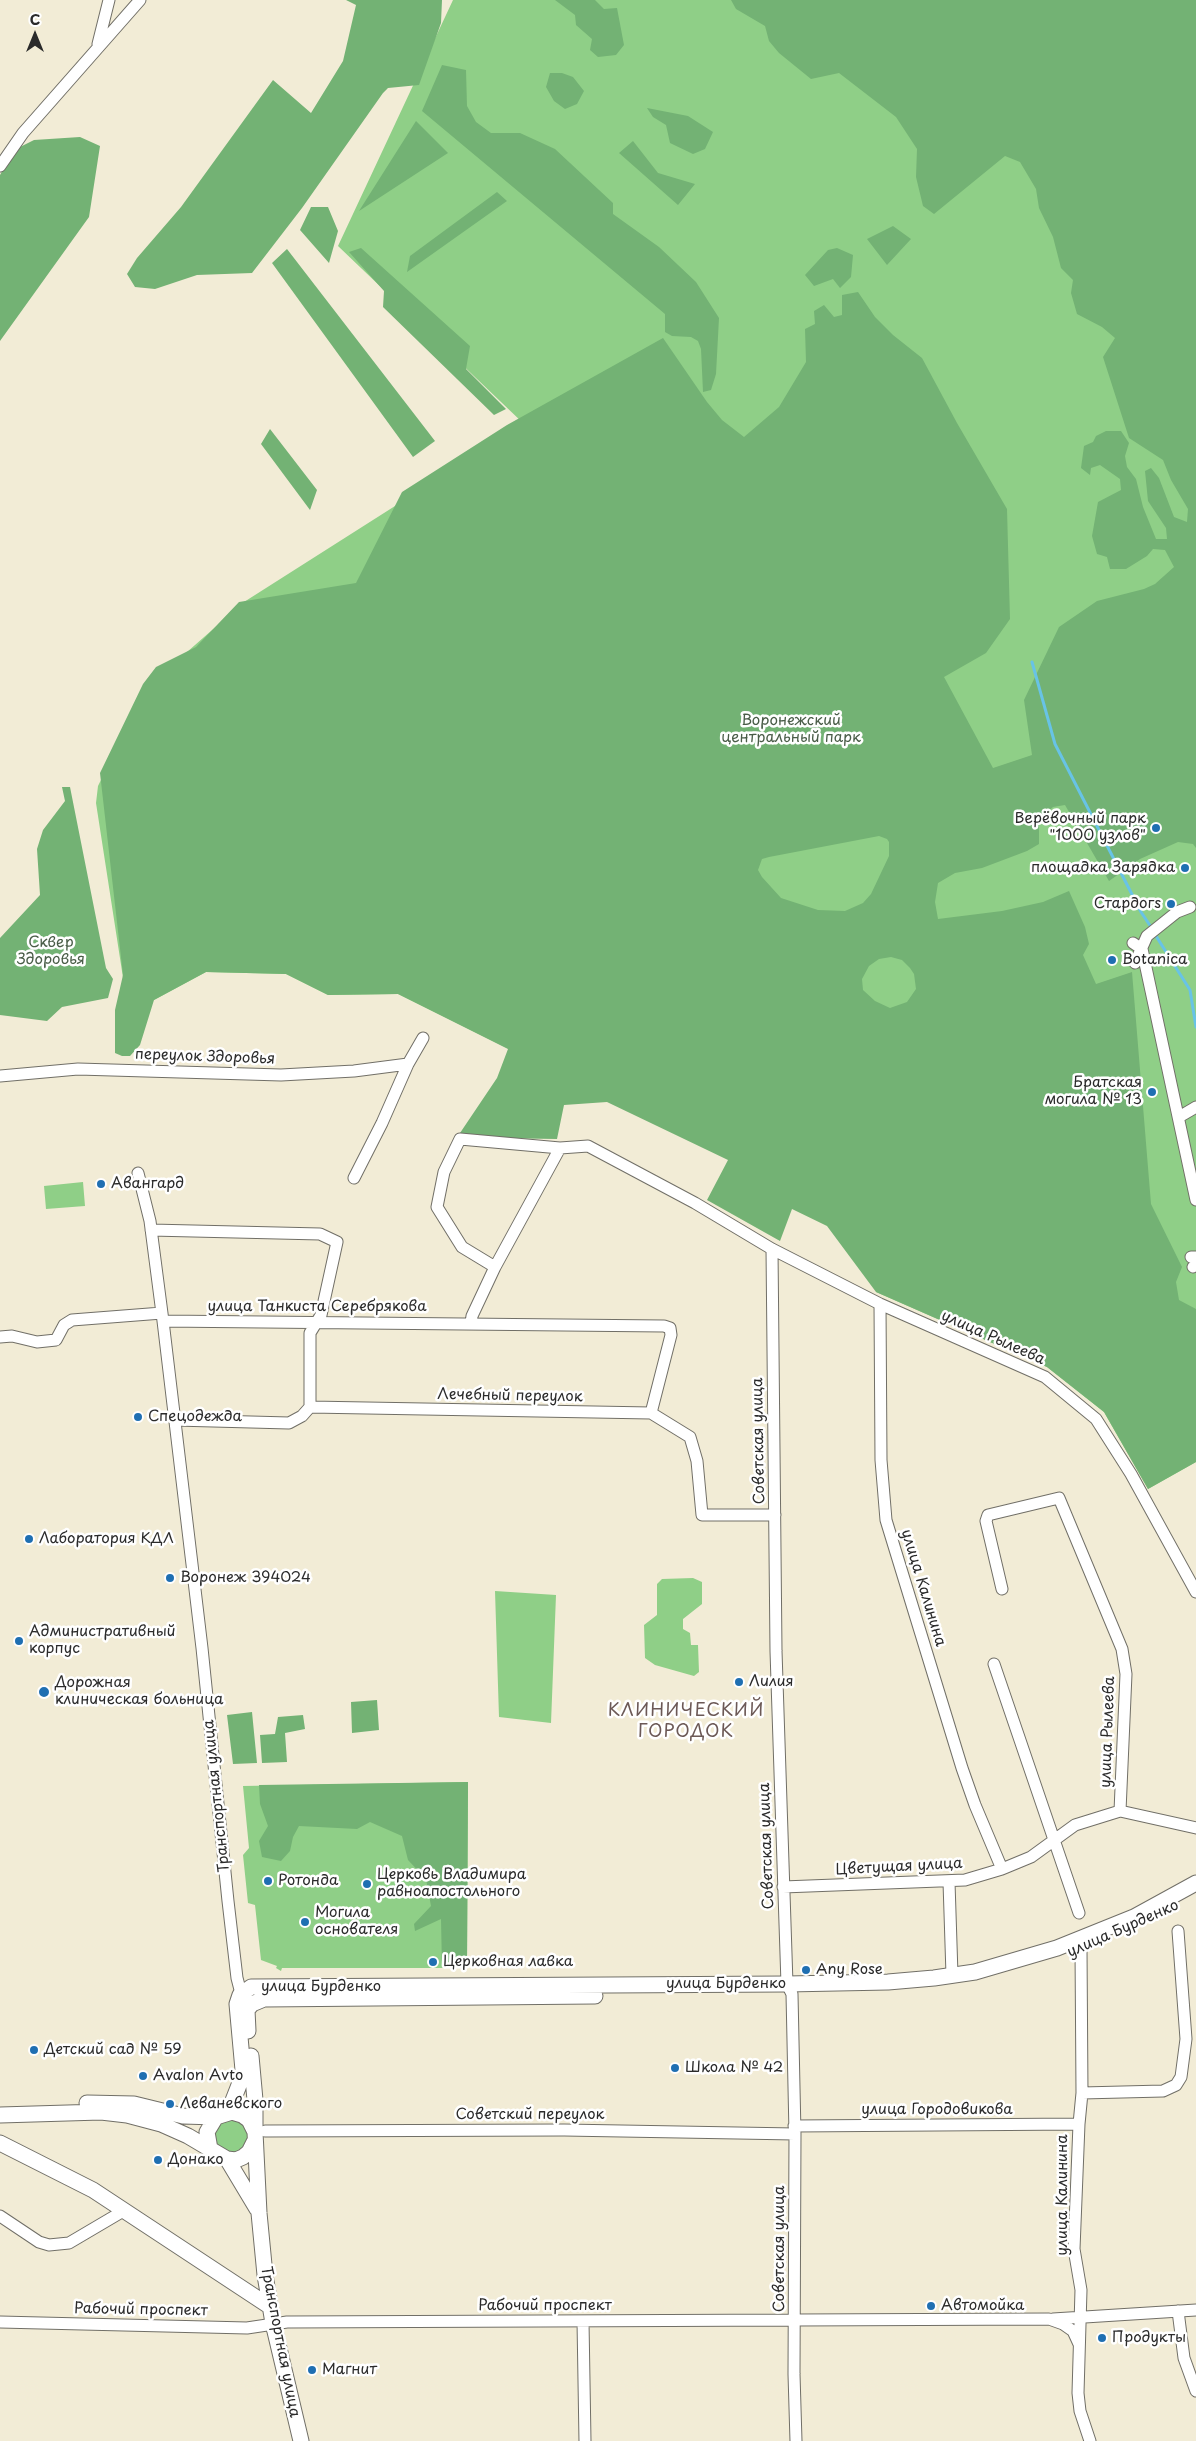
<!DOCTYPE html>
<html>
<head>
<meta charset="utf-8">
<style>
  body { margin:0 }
  #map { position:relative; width:1196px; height:2441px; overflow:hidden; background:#f2ecd6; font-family:"Playpen Sans",sans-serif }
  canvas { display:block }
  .north { position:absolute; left:10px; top:10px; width:50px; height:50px; -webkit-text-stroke:4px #fff; paint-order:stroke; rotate:0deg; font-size:14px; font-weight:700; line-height:20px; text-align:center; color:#2b2b2b }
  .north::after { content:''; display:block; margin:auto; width:18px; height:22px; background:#2b2b2b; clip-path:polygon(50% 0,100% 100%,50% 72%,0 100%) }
</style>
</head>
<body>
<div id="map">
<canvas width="1196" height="2441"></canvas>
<div class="north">С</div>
</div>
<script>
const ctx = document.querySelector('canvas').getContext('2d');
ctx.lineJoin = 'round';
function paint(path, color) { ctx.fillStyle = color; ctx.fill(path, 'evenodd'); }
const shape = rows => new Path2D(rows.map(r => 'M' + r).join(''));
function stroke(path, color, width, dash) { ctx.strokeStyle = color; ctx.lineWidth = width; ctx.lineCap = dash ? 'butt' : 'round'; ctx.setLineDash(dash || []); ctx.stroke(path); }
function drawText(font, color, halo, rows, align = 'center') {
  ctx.font = font + ' "Playpen Sans",sans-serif'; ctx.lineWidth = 5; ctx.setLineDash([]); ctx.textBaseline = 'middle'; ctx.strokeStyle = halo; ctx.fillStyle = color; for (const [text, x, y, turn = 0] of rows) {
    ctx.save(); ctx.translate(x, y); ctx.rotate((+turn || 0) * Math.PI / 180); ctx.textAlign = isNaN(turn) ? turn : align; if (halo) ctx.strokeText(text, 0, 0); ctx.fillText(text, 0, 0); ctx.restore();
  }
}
const green = shape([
  [453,0,1196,0,1196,1462,1148,1489,1104,1412,1047,1367,876,1292,903,1221,509,1049,398,994,328,995,286,974,206,972,154,1000,126,997,96,803,98,786,146,688,244,602,524,424,338,246],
  [83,1182,85,1206,46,1209,44,1186],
  [693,1578,702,1582,702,1604,683,1619,683,1629,690,1633,691,1645,698,1645,699,1672,694,1676,655,1665,645,1658,644,1625,657,1615,657,1584,662,1579],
  [495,1591,556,1595,551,1723,499,1717],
  [468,1782,467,1964,462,1967,442,1968,282,1968,281,1971,276,1968,277,1966,261,1960,255,1905,248,1903,243,1855,249,1848,243,1786],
  '214 2136a17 17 0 1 1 34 0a17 17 0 1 1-34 0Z'
]);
const forest = shape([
  [346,0,442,0,441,23,419,85,388,88,383,93,302,208,252,273,197,275,155,289,135,287,127,274,137,258,181,207,273,80,311,113,343,61,356,5],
  [555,0,595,0,604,9,617,8,624,45,616,55,598,57,590,50,592,39,576,25,575,15],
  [731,0,1196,0,1196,848,1193,844,1178,842,1140,859,1109,881,1065,805,1053,807,1039,819,1039,844,1027,851,982,868,955,873,938,883,935,902,938,919,1002,911,1043,902,1069,891,1085,927,1089,944,1083,955,1096,984,1132,972,1151,1204,1182,1267,1176,1282,1179,1300,1196,1309,1196,1462,1148,1489,1104,1412,1047,1367,876,1292,827,1226,792,1209,780,1241,707,1200,728,1160,607,1102,564,1105,557,1139,491,1138,460,1133,497,1078,508,1049,398,994,328,995,286,974,206,972,154,1000,140,1045,130,1056,122,1056,115,1053,115,1010,123,975,100,773,143,684,156,667,196,647,239,602,356,583,402,492,507,425,663,338,707,402,722,420,744,437,779,407,806,362,805,329,815,324,814,311,824,305,834,317,842,315,842,295,858,292,875,317,893,335,922,358,957,423,1007,509,1010,619,986,653,944,677,993,768,1032,755,1024,700,1059,627,1097,601,1144,589,1155,584,1174,567,1165,550,1153,549,1147,556,1126,569,1110,569,1107,557,1097,554,1092,536,1098,502,1121,490,1120,479,1100,465,1091,468,1090,475,1081,468,1084,446,1093,442,1096,436,1106,431,1121,431,1129,443,1125,456,1127,467,1136,479,1143,507,1156,539,1167,539,1166,528,1148,501,1145,471,1151,468,1159,478,1174,517,1187,522,1188,509,1171,480,1163,460,1129,438,1103,357,1115,338,1102,327,1077,314,1071,293,1073,280,1061,268,1053,237,1039,208,1036,189,1020,162,1005,156,934,214,923,206,916,177,917,149,896,117,839,73,811,79,779,53,769,41,765,26,736,9],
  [879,836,887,839,889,842,889,856,871,894,863,903,845,911,818,910,781,898,762,877,758,870,762,859,769,857],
  [891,957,902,960,910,968,914,974,916,989,907,1002,890,1008,875,1001,863,990,862,979,869,966,879,959],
  [442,65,466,70,467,106,476,122,491,133,520,133,555,149,613,203,613,214,659,247,696,282,719,318,716,374,711,390,703,392,701,349,698,341,691,337,672,336,665,332,665,314,422,111],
  [550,73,562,73,573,77,584,91,577,104,565,109,554,101,546,87],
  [647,108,688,116,713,132,705,149,693,154,670,143,666,125,653,117],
  [416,121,448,153,359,211],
  [80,137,100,146,89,217,0,341,0,175,14,150,34,140],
  [633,141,658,173,695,184,678,205,619,153],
  [497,192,507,201,407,272,410,256],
  [311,207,328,207,338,231,329,263,300,230],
  [893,226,911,239,887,265,867,239],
  [361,248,470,346,466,369,506,409,494,415,383,307,384,291,349,252],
  [837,248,853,255,851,277,840,288,833,279,814,286,805,275,828,250],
  [287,249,435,441,413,457,272,263],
  [270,429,317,490,310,510,261,444],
  [62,787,70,787,106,968,113,979,108,998,62,1007,47,1021,0,1015,0,938,40,895,37,849,43,830,65,801],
  [377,1700,379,1730,352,1733,351,1702],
  [252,1712,257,1763,233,1764,227,1715],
  [303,1715,305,1729,285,1733,287,1762,262,1763,260,1735,275,1734,278,1717],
  [468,1782,467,1964,462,1967,442,1968,441,1919,415,1931,414,1924,431,1906,426,1879,408,1860,402,1836,370,1822,357,1829,299,1826,293,1837,290,1851,281,1861,262,1857,259,1841,268,1826,260,1804,259,1785]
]);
const stream = shape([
  [1032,662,1055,744,1141,912,1151,927],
  [1156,936,1190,990,1196,1027]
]);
const minor = shape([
  [98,44,109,0],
  [0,166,23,133,140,0],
  [1133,943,1142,949,1196,1200],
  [1135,963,1147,936,1177,912,1190,907],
  [408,1064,423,1038],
  [0,1076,78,1069,281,1075,354,1071,408,1064,382,1123,354,1178],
  [1179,1117,1196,1107],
  [138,1173,150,1221,163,1321,202,1648,228,1901,237,1978,243,2001],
  [151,1230,320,1234,337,1242,321,1315,310,1333,310,1407],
  [772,1249,776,1651,787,1984,792,1994,795,2134,794,2374,796,2441],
  [1191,1257,1196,1257],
  [495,1267,462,1247,437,1207,444,1172,460,1139,560,1148],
  [1193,1267,1196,1265],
  [880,1304,881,1460,886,1520,962,1768,975,1805,1002,1869],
  [163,1321,664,1326,670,1328,671,1335,651,1413],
  [471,1323,472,1316,495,1267,560,1148,588,1146,695,1203,772,1249,880,1304,1045,1377,1096,1419,1131,1474,1196,1592],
  [0,1337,12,1336,37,1342,56,1340,64,1325,72,1320,162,1313],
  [175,1420,289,1423,302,1416,310,1407,651,1413,690,1437,697,1461,702,1515,775,1515],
  [1002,1589,986,1521,988,1515,1059,1498,1122,1649,1126,1674,1120,1811],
  [994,1664,1079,1913],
  [1120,1811,1196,1828],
  [949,1882,952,1975],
  [783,1887,965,1880,1002,1869,1031,1857,1075,1825,1120,1811],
  [1081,1948,1082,2093,1079,2124,1074,2249,1081,2290,1078,2393,1080,2411,1090,2441],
  [1082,2093,1163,2091,1176,2085,1181,2077,1186,2039,1178,1931],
  [794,2126,1079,2124],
  [265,2131,564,2130,795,2134],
  [0,2216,39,2242,49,2245,69,2243,125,2210],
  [1178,2311,1184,2358,1196,2391],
  [1053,2319,1196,2310],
  [583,2321,585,2441],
  [0,2322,247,2328,287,2322,1049,2319,1063,2324,1073,2331,1079,2344]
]);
const major = shape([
  [248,2031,247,2010,252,2004,264,1999,595,1996],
  [251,2056,255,2100,255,2132],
  [87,2103,134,2104,183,2116,216,2117],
  [223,2113,232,2103,241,2080,243,2070,237,2004,240,1995,251,1987,787,1984,888,1982,934,1978,975,1972,1057,1948,1134,1917,1196,1883],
  [0,2115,101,2112,127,2115,161,2124,188,2136,210,2149],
  [254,2142,249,2152,243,2157,236,2160,227,2159,210,2149,207,2132,216,2117,232,2112,242,2115,249,2120,255,2132,259,2213,265,2275,273,2323,301,2441],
  [0,2143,93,2190,269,2306],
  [227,2159,257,2209]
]);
const markers = [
  [1156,828,5,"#1f6fb2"],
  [1185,868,5,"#1f6fb2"],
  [1171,904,5,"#1f6fb2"],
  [1112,960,5,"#1f6fb2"],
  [1152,1092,5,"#1f6fb2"],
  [101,1184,5,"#1f6fb2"],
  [138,1417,5,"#1f6fb2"],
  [29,1539,5,"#1f6fb2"],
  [170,1578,5,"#1f6fb2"],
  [19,1641,5,"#1f6fb2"],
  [739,1682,5,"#1f6fb2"],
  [44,1692,6,"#1f6fb2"],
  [268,1881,5,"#1f6fb2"],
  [367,1884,5,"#1f6fb2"],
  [305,1922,5,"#1f6fb2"],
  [433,1962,5,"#1f6fb2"],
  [806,1970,5,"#1f6fb2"],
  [34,2050,5,"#1f6fb2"],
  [675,2068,5,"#1f6fb2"],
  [143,2076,5,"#1f6fb2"],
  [170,2104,5,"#1f6fb2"],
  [158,2160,5,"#1f6fb2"],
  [931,2306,5,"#1f6fb2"],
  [1102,2338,5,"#1f6fb2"],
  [312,2370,5,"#1f6fb2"]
];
const parkNames = [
  ["Воронежский",791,721],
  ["центральный парк",791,738],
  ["Сквер",51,943],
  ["Здоровья",51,960]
];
const poiNames = [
  ["Верёвочный парк",1146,819,"right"],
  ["\"1000 узлов\"",1146,836,"right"],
  ["площадка Зарядка",1175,868,"right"],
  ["Стардогs",1161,904,"right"],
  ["Botanica",1122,960],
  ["Братская",1142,1083,"right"],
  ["могила № 13",1142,1100,"right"],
  ["Авангард",111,1184],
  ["Спецодежда",148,1417],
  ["Лаборатория КДЛ",39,1539],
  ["Воронеж 394024",180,1578],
  ["Административный",29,1632],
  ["корпус",29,1649],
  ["Лилия",749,1682],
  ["Дорожная",55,1683],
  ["клиническая больница",55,1700],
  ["Церковь Владимира",377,1875],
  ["равноапостольного",377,1892],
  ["Ротонда",278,1881],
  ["Могила",315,1913],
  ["основателя",315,1930],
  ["Церковная лавка",443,1962],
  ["Any Rose",816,1970],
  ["Детский сад № 59",44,2050],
  ["Школа № 42",685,2068],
  ["Avalon Avto",153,2076],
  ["Леваневского",180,2104],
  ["Донако",168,2160],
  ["Автомойка",941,2306],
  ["Продукты",1112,2338],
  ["Магнит",322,2370]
];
const streetNames = [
  ["переулок Здоровья",205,1057,2],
  ["улица Танкиста Серебрякова",317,1307],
  ["улица Рылеева",993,1338,24],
  ["Лечебный переулок",510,1396,1],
  ["Советская улица",759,1441,-91],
  ["улица Калинина",923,1588,73],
  ["улица Рылеева",1108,1732,-88],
  ["Транспортная улица",217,1796,-96],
  ["Советская улица",767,1846,-92],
  ["Цветущая улица",899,1867,-3],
  ["улица Бурденко",1123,1929,-24],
  ["улица Бурденко",726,1984],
  ["улица Бурденко",321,1987],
  ["улица Городовикова",937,2110],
  ["Советский переулок",530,2115],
  ["улица Калинина",1063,2195,-90],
  ["Советская улица",780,2249,-90],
  ["Рабочий проспект",545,2306],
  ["Рабочий проспект",141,2310,1],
  ["Транспортная улица",280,2342,79]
];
const quarterNames = [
  ["КЛИНИЧЕСКИЙ",686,1711],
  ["ГОРОДОК",686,1732]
];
paint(green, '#8fcf87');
paint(forest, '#73b274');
stroke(stream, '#68c3e6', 3);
stroke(minor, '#716f67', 13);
stroke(major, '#716f67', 17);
stroke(minor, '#fff', 11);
stroke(major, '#fff', 15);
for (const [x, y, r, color] of markers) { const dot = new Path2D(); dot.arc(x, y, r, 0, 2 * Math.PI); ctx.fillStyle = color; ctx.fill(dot); stroke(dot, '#fff', 2); }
drawText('15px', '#495c47', '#fff', parkNames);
drawText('15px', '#2b2b2b', '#fff', poiNames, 'left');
drawText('15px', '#2b2b2b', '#fff', streetNames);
ctx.letterSpacing = '1px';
drawText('18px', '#6c5956', '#fff', quarterNames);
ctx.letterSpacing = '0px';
</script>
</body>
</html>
